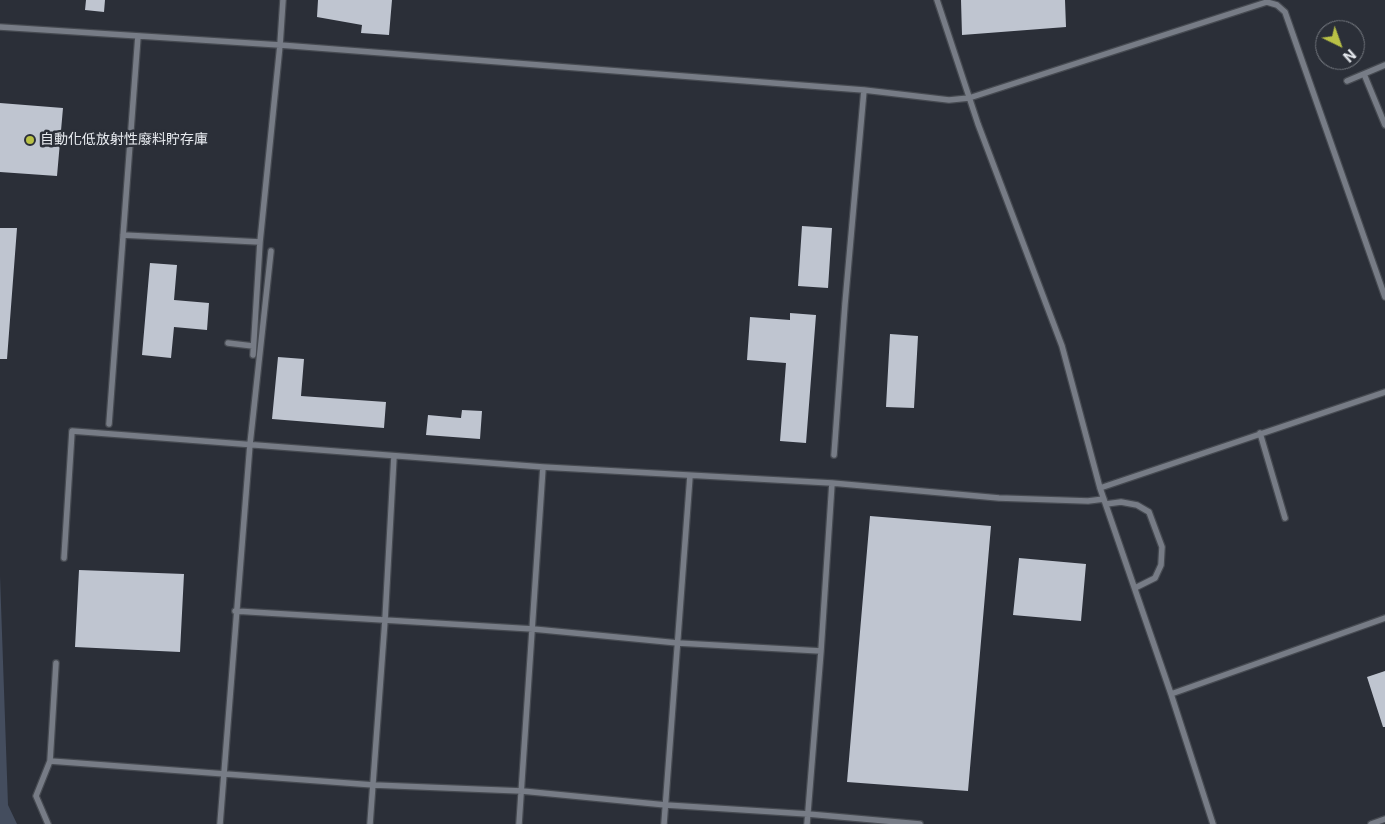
<!DOCTYPE html>
<html>
<head>
<meta charset="utf-8">
<style>
  body { margin:0 }
  #map { position:relative; width:1385px; height:824px; overflow:hidden; background:#2b2f38; font-family:Inter,sans-serif }
  canvas { display:block }
  .north { position:absolute; left:1315px; top:20px; width:50px; height:50px; box-sizing:border-box; background:#2b2f38; border:1px solid #777b82; border-radius:50%; rotate:138deg; font-size:14px; font-weight:700; line-height:20px; text-align:center; color:#e9ecf1 }
  .north::after { content:''; display:block; margin:auto; width:18px; height:22px; background:#b9c146; clip-path:polygon(50% 0,100% 100%,50% 72%,0 100%) }
</style>
</head>
<body>
<div id="map">
<canvas width="1385" height="824"></canvas>
<div class="north">N</div>
</div>
<script>
const ctx = document.querySelector('canvas').getContext('2d');
ctx.lineJoin = 'round';
function paint(path, color) { ctx.fillStyle = color; ctx.fill(path, 'evenodd'); }
const shape = rows => new Path2D(rows.map(r => 'M' + r).join(''));
function stroke(path, color, width, dash) { ctx.strokeStyle = color; ctx.lineWidth = width; ctx.lineCap = dash ? 'butt' : 'round'; ctx.setLineDash(dash || []); ctx.stroke(path); }
function drawText(font, color, halo, rows, align = 'center') {
  ctx.font = font + ' Inter,"Noto Sans TC",sans-serif'; ctx.lineWidth = 5; ctx.setLineDash([]); ctx.textBaseline = 'middle'; ctx.strokeStyle = halo; ctx.fillStyle = color; for (const [text, x, y, turn = 0] of rows) {
    ctx.save(); ctx.translate(x, y); ctx.rotate((+turn || 0) * Math.PI / 180); ctx.textAlign = isNaN(turn) ? turn : align; if (halo) ctx.strokeText(text, 0, 0); ctx.fillText(text, 0, 0); ctx.restore();
  }
}
const green = shape([
  [0,576,8,805,17,824,0,824]
]);
const building = shape([
  [86,0,105,0,104,12,85,10],
  [318,0,392,0,389,35,361,33,362,25,317,17],
  [961,0,1065,0,1066,27,962,35],
  [0,103,63,108,57,176,0,172],
  [802,226,832,228,828,288,798,286],
  [0,228,17,228,7,359,0,359],
  [150,263,177,265,174,300,209,303,207,330,174,327,171,358,142,355],
  [790,313,816,315,806,443,780,441,786,363,747,360,750,317,790,320],
  [890,334,918,336,914,408,886,407],
  [278,357,304,359,301,396,386,402,384,428,272,419],
  [462,410,482,411,480,439,426,435,428,415,461,418],
  [870,516,991,526,968,791,847,782],
  [1019,558,1086,564,1081,621,1013,615],
  [79,570,184,574,180,652,75,647],
  [1385,671,1385,727,1383,727,1367,677]
]);
const lane = shape([
  [937,0,978,124,1062,346,1100,488,1171,694,1213,824],
  [0,27,280,45,864,90,949,100,969,98,1267,2,1277,5,1285,12,1385,297],
  [1364,74,1385,125],
  [1347,81,1385,65],
  [123,235,260,242],
  [228,343,253,346],
  [253,355,260,242,280,45,283,0],
  [109,424,138,36],
  [1260,433,1285,518],
  [834,455,845,304,864,90],
  [1100,488,1385,392],
  [1106,504,1121,502,1137,505,1149,512,1162,547,1161,565,1155,578,1135,588],
  [64,558,72,431,543,467,832,483,999,498,1088,501,1104,499],
  [235,611,533,629,678,643,821,651],
  [1171,694,1385,618],
  [50,761,374,785,522,791,666,805,808,814,920,824],
  [48,824,36,796,50,761,56,663],
  [220,824,250,444,271,251],
  [370,824,385,620,394,456],
  [519,824,543,467],
  [664,824,690,476],
  [807,824,821,651,832,483],
  [1371,824,1385,819]
]);
const markers = [
  [30,140,5,"#b9c146"]
];
const poiNames = [
  ["自動化低放射性廢料貯存庫",40,140]
];
paint(green, '#444d5e');
paint(building, '#bfc5d0');
stroke(lane, '#464a51', 8);
stroke(lane, '#777c86', 5.5);
for (const [x, y, r, color] of markers) { const dot = new Path2D(); dot.arc(x, y, r, 0, 2 * Math.PI); ctx.fillStyle = color; ctx.fill(dot); stroke(dot, '#2b2f38', 2); }
drawText('14px', '#e9ecf1', '#2b2f38', poiNames, 'left');
</script>
</body>
</html>
